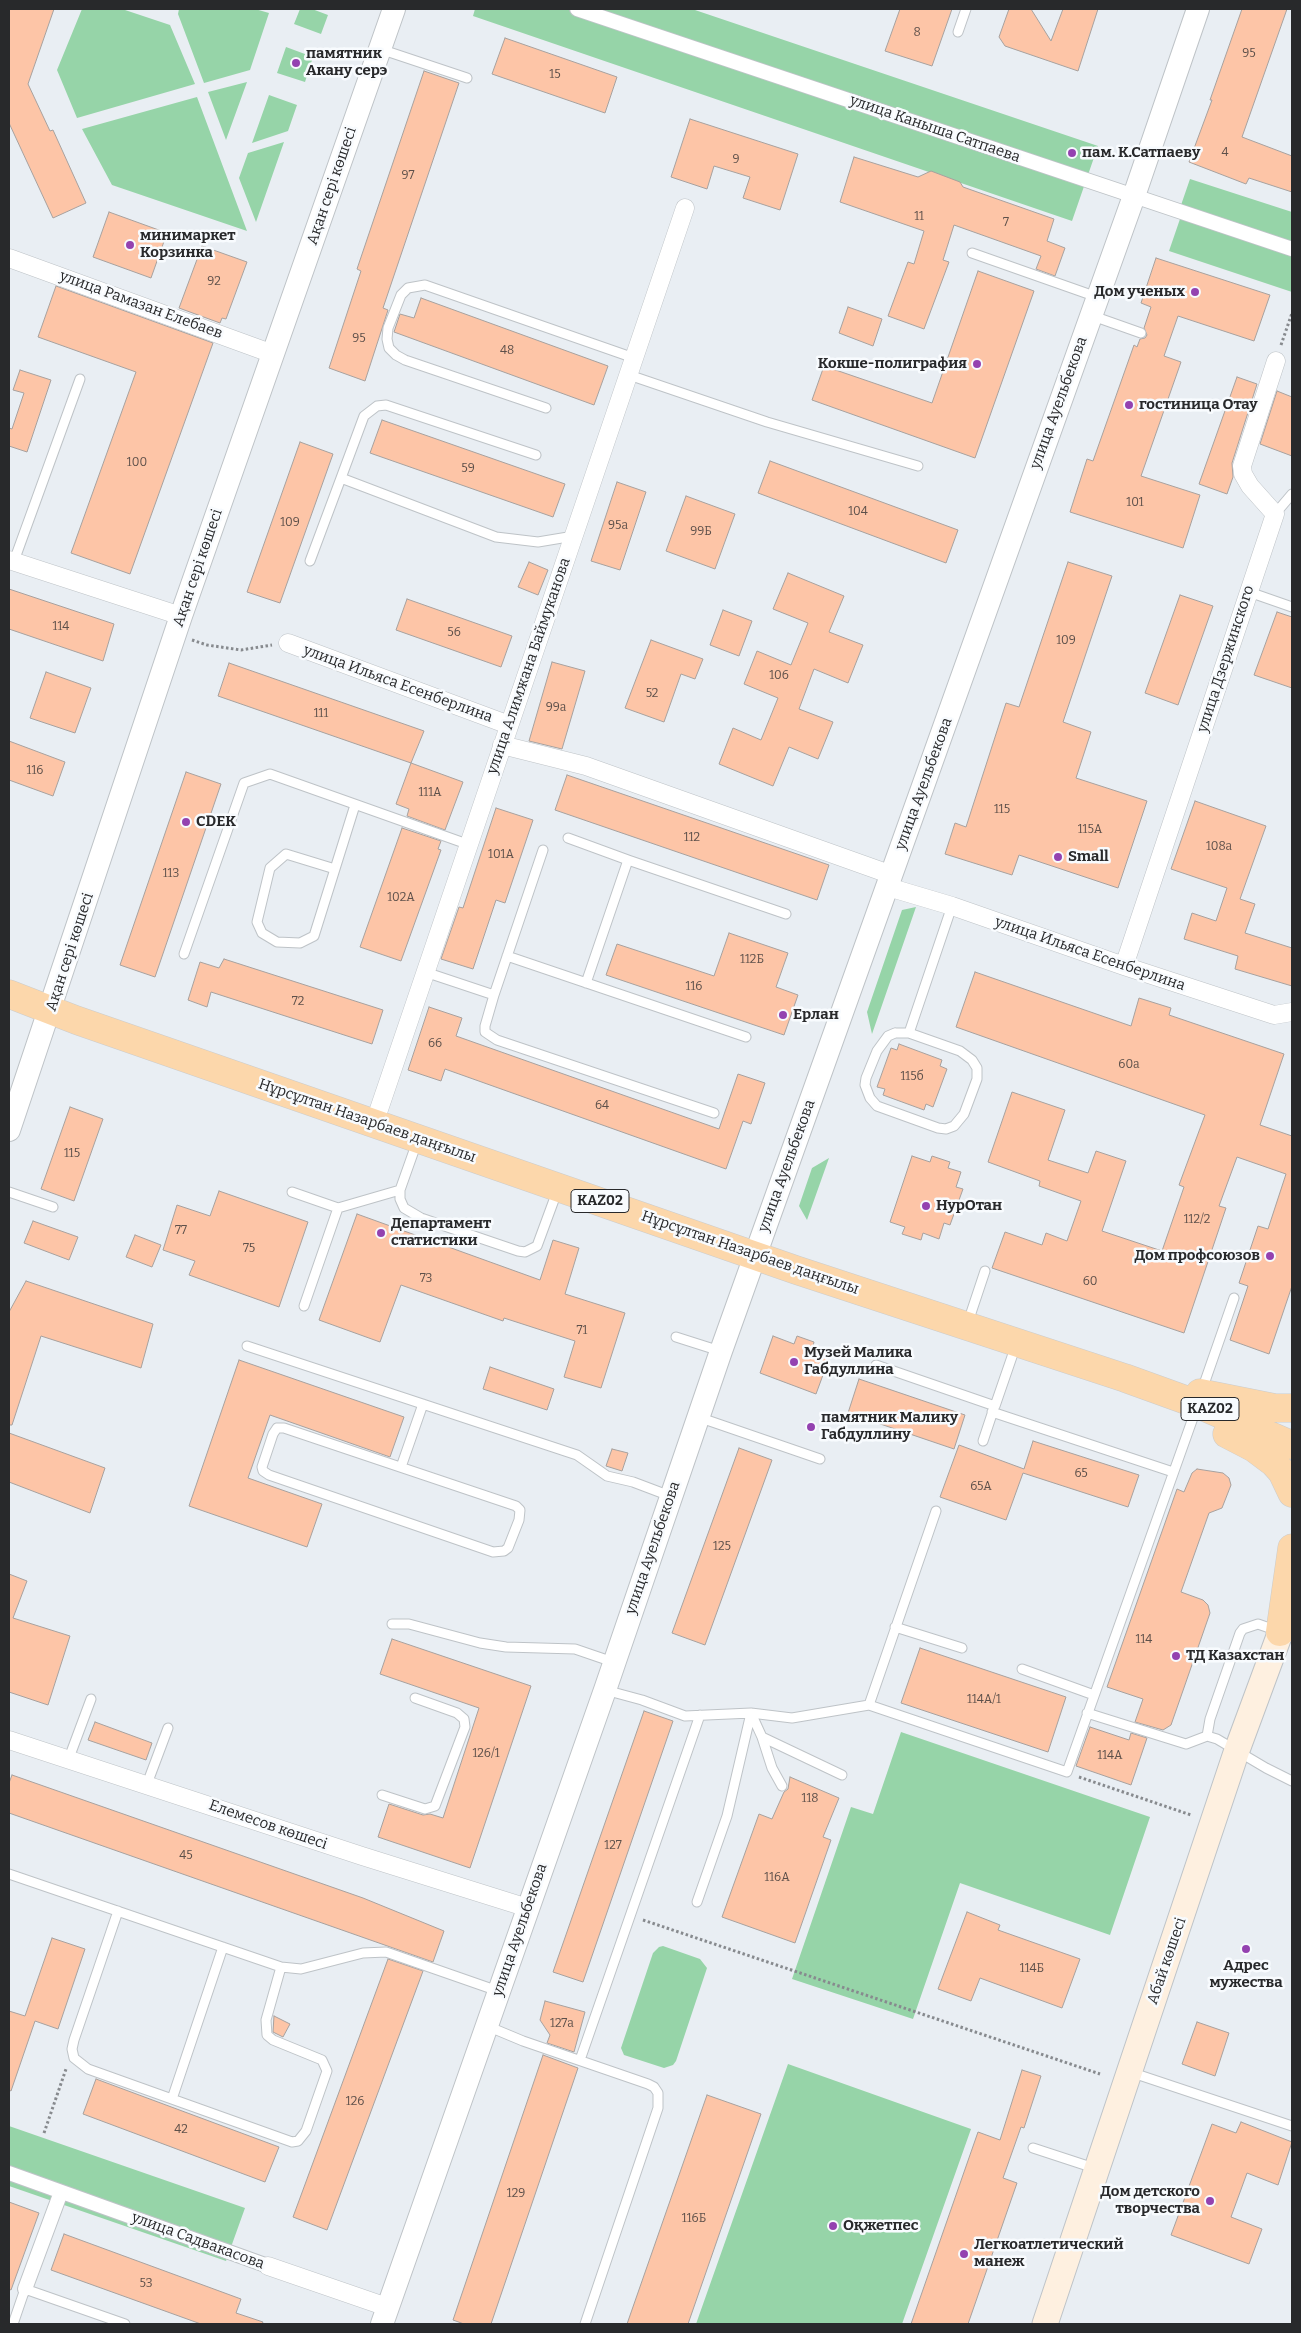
<!DOCTYPE html>
<html>
<head>
<meta charset="utf-8">
<style>
  body { margin:0 }
  #map { position:relative; width:1301px; height:2333px; overflow:hidden; background:#e9eef3; font-family:Bitter,serif }
  canvas { display:block }
  .frame { position:absolute; inset:0; border:10px solid #28292b; pointer-events:none }
</style>
</head>
<body>
<div id="map">
<canvas width="1301" height="2333"></canvas>
<div class="frame"></div>
</div>
<script>
const ctx = document.querySelector('canvas').getContext('2d');
ctx.lineJoin = 'round';
function paint(path, color) { ctx.fillStyle = color; ctx.fill(path, 'evenodd'); }
const shape = rows => new Path2D(rows.map(r => 'M' + r).join(''));
function stroke(path, color, width, dash) { ctx.strokeStyle = color; ctx.lineWidth = width; ctx.lineCap = dash ? 'butt' : 'round'; ctx.setLineDash(dash || []); ctx.stroke(path); }
function drawText(font, color, halo, rows, align = 'center') {
  ctx.font = font + ' Bitter,serif'; ctx.lineWidth = 5; ctx.setLineDash([]); ctx.textBaseline = 'middle'; ctx.strokeStyle = halo; ctx.fillStyle = color; for (const [text, x, y, turn = 0] of rows) {
    ctx.save(); ctx.translate(x, y); ctx.rotate((+turn || 0) * Math.PI / 180); ctx.textAlign = isNaN(turn) ? turn : align; if (halo) ctx.strokeText(text, 0, 0); ctx.fillText(text, 0, 0); ctx.restore();
  }
}
const green = shape([
  [82,9,122,9,170,25,195,84,77,118,57,70],
  [179,9,255,9,269,13,250,70,204,83,178,14],
  [300,9,312,9,328,15,321,34,294,24],
  [475,9,692,9,1098,146,1072,221,473,16],
  [286,47,313,57,305,82,277,73],
  [247,82,226,140,208,92],
  [269,95,297,105,288,131,252,143],
  [197,97,247,231,112,185,82,129],
  [284,142,256,222,239,178,248,153],
  [1190,179,1292,212,1292,245,1180,208],
  [1180,219,1292,256,1292,292,1169,251],
  [916,907,872,1034,867,1012,902,910],
  [829,1158,807,1220,799,1206,812,1168],
  [901,1732,1150,1817,1110,1935,960,1883,913,2019,792,1979,851,1807,873,1814],
  [663,1946,700,1959,707,1968,676,2061,673,2065,664,2068,624,2055,621,2048,653,1953,659,1947],
  [788,2064,971,2129,902,2324,696,2324],
  [9,2126,245,2208,226,2261,9,2186]
]);
const building = shape([
  [9,9,54,9,28,84,50,131,53,130,86,203,53,218,9,123,9,9],
  [900,9,952,9,932,66,885,51,900,9],
  [1009,9,1031,9,1051,41,1063,9,1098,9,1078,71,1005,46,999,37,1009,9],
  [1242,9,1287,9,1242,137,1292,156,1292,192,1249,178,1246,184,1189,162,1212,100,1210,100,1242,9],
  [505,38,617,77,605,113,492,74,505,38],
  [424,71,459,83,383,308,388,310,365,381,329,368,361,271,357,269,424,71],
  [690,119,798,154,780,210,743,198,750,177,714,166,707,189,671,177,690,119],
  [854,157,918,177,931,171,960,182,963,187,1054,219,1047,241,1065,248,1055,276,1036,269,1041,256,954,225,943,260,949,262,924,329,888,316,908,262,914,264,924,231,840,202,854,157],
  [109,212,167,233,151,278,93,257,109,212],
  [202,246,247,262,226,319,222,318,220,323,179,308,202,246],
  [1156,258,1270,295,1254,341,1178,316,1164,356,1181,362,1141,476,1200,495,1183,548,1070,512,1087,459,1093,461,1134,345,1137,347,1140,339,1145,338,1147,335,1144,328,1151,307,1141,303,1156,258],
  [978,271,1034,291,975,458,812,400,824,366,932,403,978,271],
  [56,286,213,343,130,574,71,553,136,372,38,337,56,286],
  [421,298,608,366,594,405,394,332,400,314,414,318,421,298],
  [848,307,882,319,873,346,839,333,848,307],
  [20,370,51,380,27,452,9,446,9,428,12,429,24,393,13,390,20,370],
  [1237,377,1257,384,1232,463,1233,477,1227,494,1199,484,1237,377],
  [1277,391,1292,397,1292,456,1260,444,1277,391],
  [382,420,565,484,553,517,370,453,382,420],
  [300,442,333,454,280,603,247,592,300,442],
  [770,461,958,530,946,563,758,493,770,461],
  [617,482,646,492,620,570,591,561,617,482],
  [686,496,735,514,715,569,666,551,686,496],
  [529,562,548,570,538,595,518,587,529,562],
  [1068,562,1112,576,1063,722,1091,732,1076,778,1147,801,1118,888,1019,855,1012,875,945,854,955,823,966,827,1006,703,1019,707,1068,562],
  [788,573,844,596,829,632,863,645,848,683,814,669,799,709,833,722,818,759,789,747,773,786,719,764,733,728,761,740,778,698,744,684,757,651,791,665,808,623,773,609,788,573],
  [9,589,114,624,103,661,9,629,9,589],
  [1180,595,1213,606,1178,705,1145,693,1180,595],
  [407,599,512,636,501,667,396,630,407,599],
  [723,610,752,621,739,656,710,645,723,610],
  [1277,612,1292,617,1292,688,1254,675,1277,612],
  [651,640,703,659,695,679,681,674,664,722,625,708,651,640],
  [552,662,585,671,562,749,529,741,552,662],
  [229,663,424,731,411,763,218,696,229,663],
  [46,672,91,688,75,733,30,718,46,672],
  [9,741,65,762,53,796,9,780,9,741],
  [411,763,463,782,445,830,407,816,409,809,396,804,411,763],
  [186,772,221,784,155,977,120,965,186,772],
  [567,775,829,865,817,900,555,810,567,775],
  [1195,801,1266,826,1240,899,1255,904,1245,933,1292,948,1292,986,1235,969,1238,956,1184,939,1192,913,1216,921,1227,888,1171,869,1195,801],
  [496,808,533,820,505,903,496,900,473,969,441,959,459,907,463,908,496,808],
  [402,828,441,841,438,849,441,850,401,961,360,947,402,828],
  [729,933,788,953,776,987,798,995,784,1035,606,975,617,944,714,976,729,933],
  [224,959,383,1010,372,1044,211,992,207,1007,188,1000,200,962,219,968,224,959],
  [975,972,1131,1026,1139,998,1171,1008,1169,1015,1284,1054,1260,1125,1292,1136,1292,1286,1269,1354,1230,1340,1248,1286,1239,1283,1258,1226,1268,1229,1286,1174,1237,1157,1219,1206,1226,1208,1184,1333,992,1268,1005,1232,1042,1245,1046,1233,1067,1241,1081,1201,1039,1186,1040,1181,988,1162,1012,1092,1065,1110,1048,1160,1088,1173,1096,1151,1126,1161,1102,1231,1162,1251,1184,1187,1179,1185,1205,1115,956,1027,975,972],
  [429,1007,462,1018,456,1036,719,1129,738,1074,765,1083,751,1124,743,1121,726,1169,445,1069,441,1081,408,1070,429,1007],
  [899,1044,942,1060,940,1066,947,1069,933,1107,926,1104,924,1110,883,1095,885,1089,877,1087,891,1048,897,1050,899,1044],
  [70,1107,103,1119,74,1201,41,1189,70,1107],
  [912,1156,930,1162,932,1156,950,1162,948,1168,961,1172,956,1187,963,1189,950,1225,944,1223,939,1239,923,1233,921,1240,902,1234,905,1227,890,1222,912,1156],
  [219,1191,308,1222,279,1307,189,1275,195,1261,163,1250,177,1205,210,1216,219,1191],
  [357,1214,540,1280,553,1240,579,1248,565,1294,625,1313,601,1388,564,1377,575,1341,504,1318,503,1321,401,1285,380,1342,319,1320,357,1214],
  [33,1221,78,1237,69,1260,24,1243,33,1221],
  [135,1235,161,1245,152,1267,126,1257,135,1235],
  [26,1281,153,1324,141,1368,41,1336,12,1425,9,1425,9,1312,26,1281],
  [773,1336,794,1344,797,1336,814,1342,812,1350,830,1356,816,1394,760,1373,773,1336],
  [239,1360,404,1417,390,1457,270,1415,248,1478,322,1504,307,1547,189,1506,239,1360],
  [490,1367,554,1389,547,1410,483,1389,490,1367],
  [859,1379,965,1415,954,1449,848,1413,859,1379],
  [9,1433,105,1468,90,1513,9,1482,9,1433],
  [1033,1441,1139,1475,1128,1507,1023,1473,1006,1520,940,1497,959,1445,1024,1469,1033,1441],
  [739,1448,772,1460,705,1645,672,1633,739,1448],
  [612,1449,628,1453,622,1471,606,1466,612,1449],
  [1197,1469,1223,1473,1229,1478,1231,1485,1222,1508,1209,1513,1181,1592,1203,1600,1208,1605,1210,1613,1171,1725,1163,1730,1135,1722,1143,1699,1107,1687,1177,1489,1184,1492,1192,1473,1197,1469],
  [9,1574,27,1581,13,1618,70,1636,48,1705,9,1692,9,1574],
  [392,1639,531,1686,470,1868,378,1837,389,1804,423,1815,430,1814,443,1818,479,1708,380,1674,392,1639],
  [920,1648,1066,1697,1048,1752,901,1703,920,1648],
  [644,1711,673,1721,583,1982,553,1972,644,1711],
  [95,1722,152,1743,146,1760,88,1740,95,1722],
  [1090,1727,1129,1740,1131,1733,1147,1738,1131,1785,1076,1766,1090,1727],
  [12,1775,363,1898,444,1931,433,1962,9,1813,9,1783,12,1775],
  [790,1777,839,1798,823,1837,831,1840,795,1943,722,1917,759,1814,772,1819,784,1792,788,1789,790,1777],
  [967,1912,1000,1925,998,1930,1080,1959,1062,2008,980,1978,971,2001,938,1989,967,1912],
  [52,1938,85,1949,58,2029,35,2021,11,2091,9,2090,9,2011,25,2016,52,1938],
  [388,1959,423,1971,327,2230,293,2217,388,1959],
  [545,2001,585,2012,574,2052,547,2043,550,2035,540,2020,545,2001],
  [274,2016,290,2024,283,2037,273,2032,274,2016],
  [1197,2022,1229,2033,1215,2076,1182,2064,1197,2022],
  [543,2055,578,2068,491,2324,464,2324,453,2320,543,2055],
  [1022,2070,1041,2076,1024,2128,1021,2127,1003,2178,1017,2183,968,2324,911,2324,978,2132,1000,2140,1022,2070],
  [96,2079,279,2147,265,2182,83,2114,96,2079],
  [707,2095,761,2114,688,2324,627,2324,707,2095],
  [1241,2122,1292,2142,1278,2185,1247,2173,1231,2217,1262,2229,1249,2264,1171,2235,1212,2124,1236,2133,1241,2122],
  [9,2202,39,2213,11,2290,9,2289,9,2202],
  [64,2234,241,2299,236,2313,263,2322,262,2324,201,2324,51,2270,64,2234]
]);
const path = shape([
  [1281,345,1292,313],
  [192,640,207,645,241,650,272,645],
  [1079,1777,1191,1815],
  [643,1920,1100,2074],
  [44,2133,66,2069]
]);
const service = shape([
  [958,32,966,9],
  [380,49,467,78],
  [972,253,1097,297],
  [1090,315,1141,333],
  [629,375,767,422,918,466],
  [546,408,405,360,396,355,389,348,387,339,388,328,401,295,408,288,425,285,634,358],
  [536,455,386,405,377,406,364,416,341,478,496,537,538,542,574,536],
  [1275,514,1292,494],
  [14,561,80,379],
  [310,561,341,478],
  [1249,592,1292,607],
  [568,838,628,860],
  [335,869,286,854,270,868,257,922,262,933,277,942,300,943,314,936,355,805],
  [184,954,244,783,270,774,467,844],
  [507,956,746,1037],
  [425,972,494,995,485,1026,485,1032,497,1040,714,1113],
  [586,983,628,860,786,914],
  [494,995,543,850],
  [895,1033,909,1033,960,1051,972,1060,977,1068,977,1079,964,1114,954,1126,946,1129,938,1128,877,1106,870,1098,865,1085,866,1078,877,1051,888,1036,895,1033],
  [909,1033,952,906],
  [417,1142,400,1190,400,1199,404,1208,421,1218,518,1251,525,1252,537,1246,558,1189],
  [9,1192,53,1207],
  [292,1192,338,1208,400,1190],
  [304,1306,338,1208],
  [968,1322,985,1271],
  [676,1337,720,1351],
  [247,1346,577,1455,607,1476,633,1482,670,1496],
  [876,1365,995,1406,1016,1345],
  [1202,1390,1234,1298],
  [992,1412,1173,1472],
  [698,1417,820,1459],
  [277,1428,284,1428,516,1506,520,1510,519,1520,508,1548,504,1551,493,1552,269,1475,263,1471,262,1467,273,1434,277,1428],
  [983,1441,994,1408],
  [401,1467,423,1404],
  [392,1624,409,1624,480,1643,506,1647,575,1649,613,1662],
  [895,1627,962,1648],
  [1022,1669,1094,1695],
  [605,1690,642,1700,685,1716,751,1713,792,1718,869,1705,936,1511],
  [869,1705,1067,1772,1194,1415],
  [1087,1713,1186,1744,1207,1736,1217,1739,1266,1768,1292,1781],
  [1207,1736,1210,1719,1240,1633,1243,1629,1258,1624,1278,1631],
  [762,1737,772,1768,782,1786],
  [69,1758,91,1699],
  [147,1784,168,1728],
  [382,1795,425,1809,435,1806,465,1727,464,1719,457,1713,415,1698],
  [9,1874,281,1967,301,1969,363,1953,386,1952,498,1991],
  [697,1902,727,1816,751,1713,762,1737,842,1775],
  [118,1911,74,2040,72,2049,74,2058,88,2069,292,2142,298,2141,306,2131,327,2071,322,2060,273,2040,267,2035,266,2020,281,1967],
  [487,2026,523,2041,648,2084,654,2087,658,2093,658,2108,585,2324],
  [580,2060,700,1715],
  [1130,2072,1292,2126],
  [172,2099,223,1947],
  [1033,2148,1094,2168],
  [13,2324,25,2289,125,2324]
]);
const pedestrian = shape([
  [577,9,1292,249],
  [9,2173,268,2266],
  [25,2289,61,2192]
]);
const minor = shape([
  [9,258,273,354],
  [9,560,181,616],
  [288,643,509,725],
  [502,745,586,766,892,875],
  [888,887,952,906,1124,966,1274,1015,1292,1012],
  [1124,966,1275,514,1250,486,1243,474,1242,466,1276,361],
  [374,1124,685,208],
  [9,1740,362,1856,528,1908],
  [268,2266,387,2307]
]);
const tertiary = shape([
  [9,1130,181,616,394,9],
  [382,2324,605,1690,721,1351,1134,196,1198,9]
]);
const secondary = shape([
  [1045,2324,1237,1750,1288,1612]
]);
const trunk = shape([
  [9,994,76,1020,796,1270,1125,1378,1197,1404,1292,1445],
  [1200,1393,1275,1408,1292,1408],
  [1227,1434,1254,1448,1274,1463,1282,1472,1292,1493],
  [1280,1632,1292,1548]
]);
const markers = [
  [296,63,5,"#9442b0"],
  [1072,153,5,"#9442b0"],
  [130,245,5,"#9442b0"],
  [1195,292,5,"#9442b0"],
  [977,364,5,"#9442b0"],
  [1129,405,5,"#9442b0"],
  [186,822,5,"#9442b0"],
  [1058,857,5,"#9442b0"],
  [783,1015,5,"#9442b0"],
  [926,1206,5,"#9442b0"],
  [381,1233,5,"#9442b0"],
  [1270,1256,5,"#9442b0"],
  [794,1362,5,"#9442b0"],
  [811,1427,5,"#9442b0"],
  [1176,1656,5,"#9442b0"],
  [1246,1949,5,"#9442b0"],
  [1210,2201,5,"#9442b0"],
  [833,2226,5,"#9442b0"],
  [964,2254,5,"#9442b0"]
];
const numberNames = [
  ["8",917,33],
  ["95",1249,54],
  ["15",555,75],
  ["4",1225,153],
  ["9",736,160],
  ["97",408,176],
  ["11",919,217],
  ["7",1006,223],
  ["92",214,282],
  ["95",359,339],
  ["48",507,351],
  ["100",137,463],
  ["59",468,469],
  ["101",1135,503],
  ["104",858,512],
  ["109",290,523],
  ["95а",618,526],
  ["99Б",701,532],
  ["114",61,627],
  ["56",454,633],
  ["109",1066,641],
  ["106",779,676],
  ["52",652,694],
  ["99а",556,708],
  ["111",321,714],
  ["116",35,771],
  ["111А",430,793],
  ["115",1002,810],
  ["115А",1090,830],
  ["112",692,838],
  ["108а",1219,847],
  ["101А",501,855],
  ["113",171,874],
  ["102А",401,898],
  ["112Б",752,960],
  ["116",694,987],
  ["72",298,1002],
  ["66",435,1044],
  ["60а",1129,1065],
  ["115б",912,1077],
  ["64",602,1106],
  ["115",72,1154],
  ["112/2",1197,1220],
  ["77",181,1231],
  ["75",249,1249],
  ["73",426,1279],
  ["60",1090,1282],
  ["71",582,1331],
  ["65",1081,1474],
  ["65А",981,1487],
  ["125",722,1547],
  ["114",1144,1640],
  ["114А/1",984,1700],
  ["126/1",486,1754],
  ["114А",1110,1756],
  ["118",810,1799],
  ["127",613,1846],
  ["45",186,1856],
  ["116А",777,1878],
  ["114Б",1032,1969],
  ["127а",562,2024],
  ["126",355,2102],
  ["42",181,2130],
  ["129",516,2194],
  ["116Б",694,2219],
  ["53",146,2284]
];
const shields = [
  [600,1201,58],
  [1210,1409,58]
];
const shieldNames = [
  ["KАZ02",600,1201],
  ["KАZ02",1210,1409]
];
const poiNames = [
  ["памятник",306,54],
  ["Акану серэ",306,71],
  ["пам. К.Сатпаеву",1082,153],
  ["минимаркет",140,236],
  ["Корзинка",140,253],
  ["Дом ученых",1185,292,"right"],
  ["Кокше-полиграфия",967,364,"right"],
  ["гостиница Отау",1139,405],
  ["CDEK",196,822],
  ["Small",1068,857],
  ["Ерлан",793,1015],
  ["НурОтан",936,1206],
  ["Департамент",391,1224],
  ["статистики",391,1241],
  ["Дом профсоюзов",1260,1256,"right"],
  ["Музей Малика",804,1353],
  ["Габдуллина",804,1370],
  ["памятник Малику",821,1418],
  ["Габдуллину",821,1435],
  ["ТД Казахстан",1186,1656],
  ["Адрес",1246,1966,"center"],
  ["мужества",1246,1983,"center"],
  ["Дом детского",1200,2192,"right"],
  ["творчества",1200,2209,"right"],
  ["Оқжетпес",843,2226],
  ["Легкоатлетический",974,2245],
  ["манеж",974,2262]
];
const streetNames = [
  ["улица Каныша Сатпаева",935,129,19],
  ["Ақан сері көшесі",332,186,-71],
  ["улица Рамазан Елебаев",141,305,20],
  ["улица Ауельбекова",1059,403,-70],
  ["Ақан сері көшесі",198,568,-71],
  ["улица Дзержинского",1226,659,-72],
  ["улица Алимжана Баймуканова",529,666,-71],
  ["улица Ильяса Есенберлина",398,684,20],
  ["улица Ауельбекова",924,784,-70],
  ["Ақан сері көшесі",70,952,-72],
  ["улица Ильяса Есенберлина",1090,954,19],
  ["Нұрсұлтан Назарбаев даңғылы",367,1121,19],
  ["улица Ауельбекова",787,1166,-70],
  ["Нұрсұлтан Назарбаев даңғылы",750,1253,19],
  ["улица Ауельбекова",653,1548,-71],
  ["Елемесов көшесі",268,1825,19],
  ["улица Ауельбекова",520,1930,-71],
  ["Абай көшесі",1167,1961,-71],
  ["улица Садвакасова",198,2241,20]
];
paint(green, '#96d4a8');
paint(building, '#fdc5a7');
stroke(building, '#a7a19e', 1);
stroke(service, '#bec3c7', 11);
stroke(pedestrian, '#bec3c7', 16);
stroke(minor, '#bec3c7', 19);
stroke(tertiary, '#bec3c7', 24);
stroke(secondary, '#bec3c7', 27);
stroke(trunk, '#cbcccc', 29);
stroke(path, '#878a8e', 3, [2.5, 2.5]);
stroke(service, '#fff', 9);
stroke(pedestrian, '#fff', 14);
stroke(minor, '#fff', 18);
stroke(tertiary, '#fff', 22);
stroke(secondary, '#fef0e0', 25);
stroke(trunk, '#fcd7ab', 28);
for (const [x, y, r, color] of markers) { const dot = new Path2D(); dot.arc(x, y, r, 0, 2 * Math.PI); ctx.fillStyle = color; ctx.fill(dot); stroke(dot, '#f8fbfe', 2); }
drawText('12px', '#5d504a', null, numberNames);
for (const [x, y, w] of shields) { const box = new Path2D(); box.roundRect(x - w / 2, y - 11.5, w, 23, 4); ctx.fillStyle = '#f8fbfe'; ctx.fill(box); stroke(box, '#28292b', 1); }
drawText('bold 14px', '#28292b', null, shieldNames);
drawText('bold 15px', '#28292b', '#f8fbfe', poiNames, 'left');
drawText('15px', '#28292b', '#f8fbfe', streetNames);
</script>
</body>
</html>
